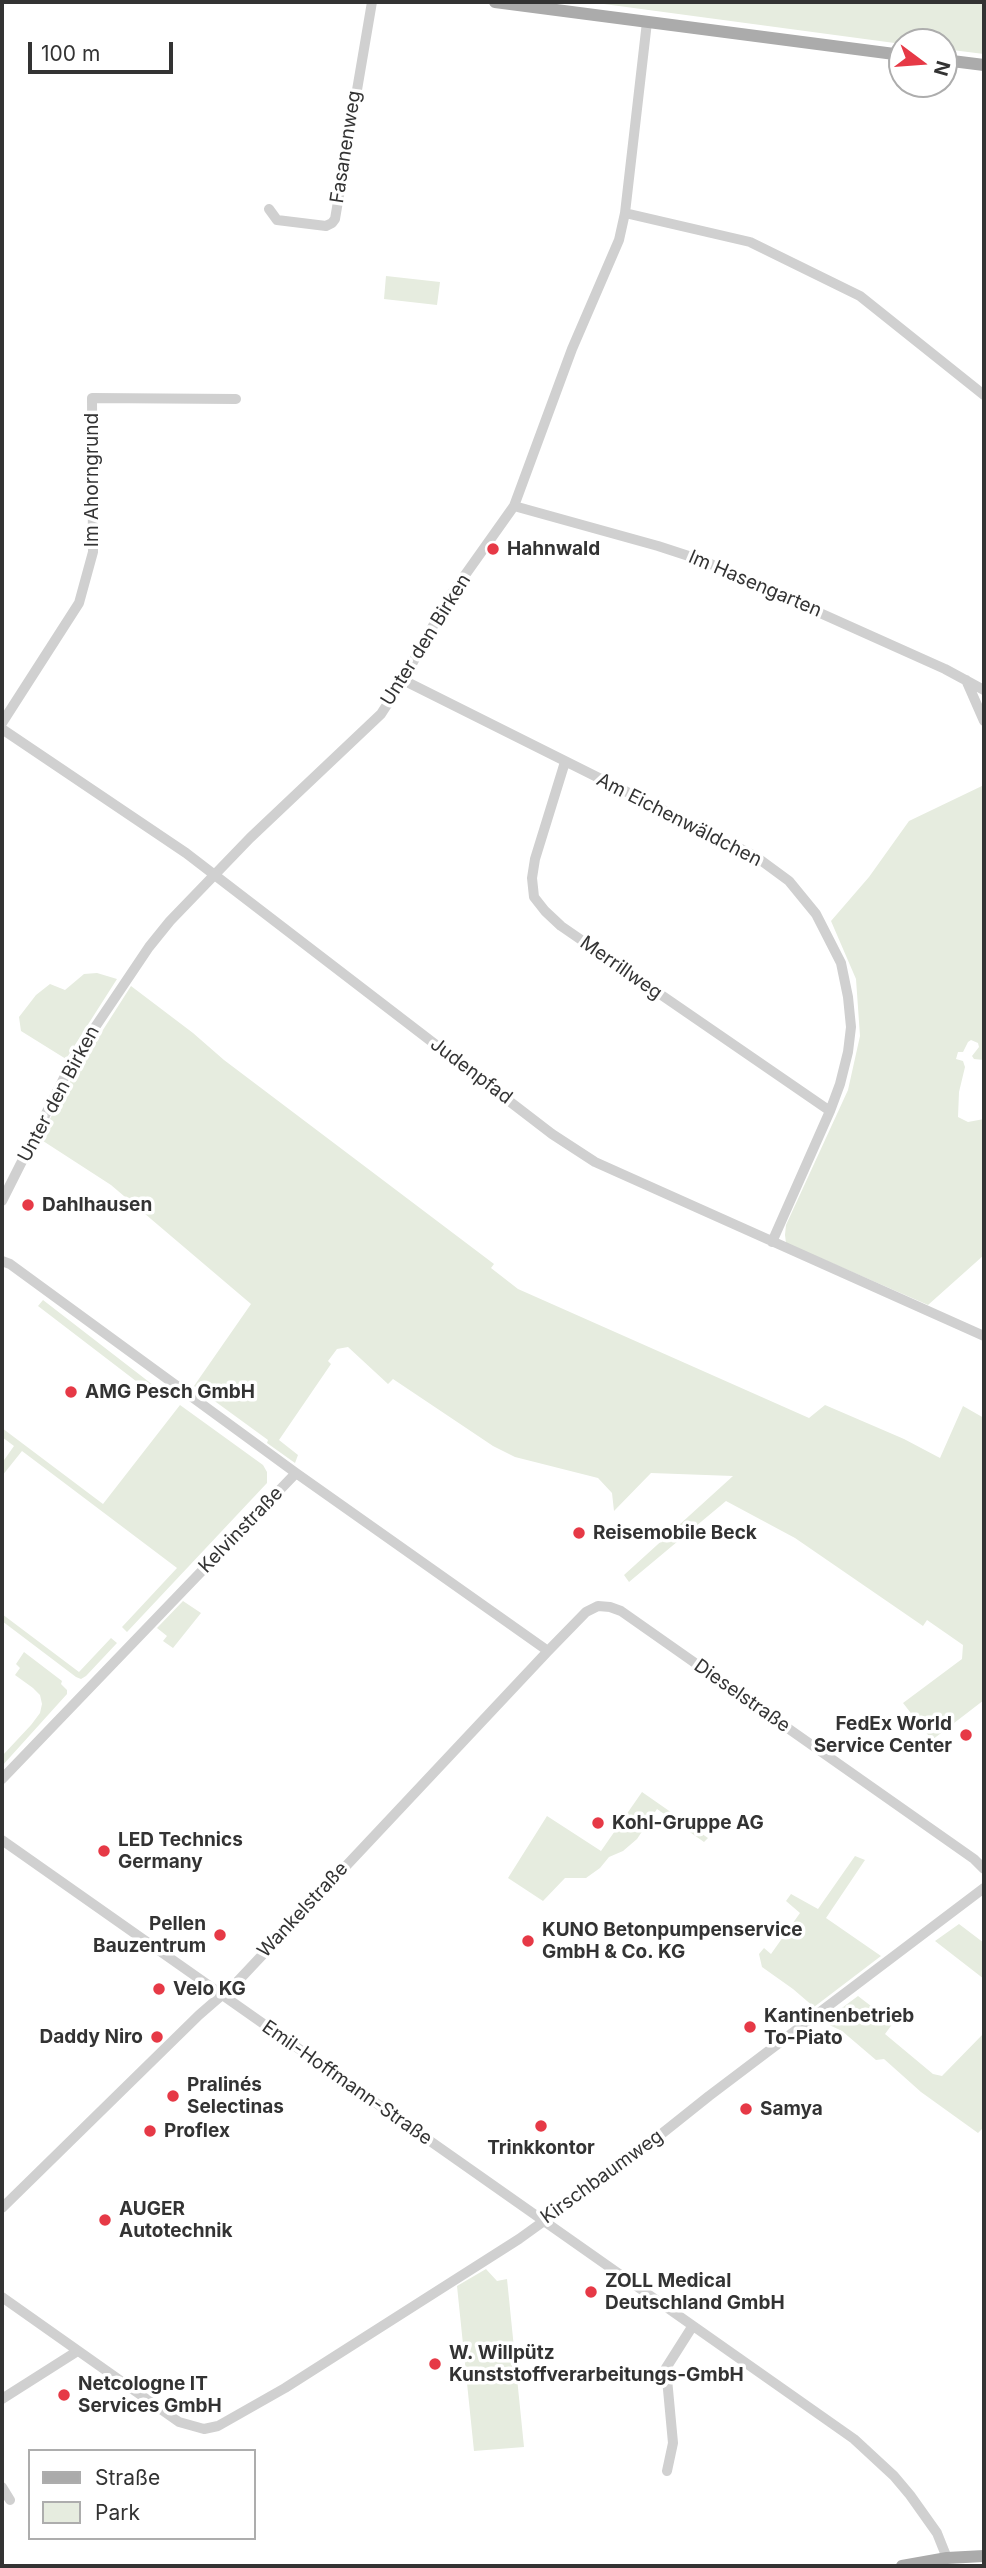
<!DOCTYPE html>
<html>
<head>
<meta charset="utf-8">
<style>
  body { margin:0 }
  #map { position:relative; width:986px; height:2568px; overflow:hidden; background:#fff; font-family:Inter,sans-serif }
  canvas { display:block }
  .frame { position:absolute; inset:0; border:4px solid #333; pointer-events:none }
  .legend { position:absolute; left:28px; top:2449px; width:228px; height:91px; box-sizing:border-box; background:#fff; border:2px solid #adadad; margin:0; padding:9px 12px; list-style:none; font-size:21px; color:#333 }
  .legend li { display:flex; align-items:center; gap:14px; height:35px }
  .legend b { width:35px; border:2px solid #adadad }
  .north { position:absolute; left:888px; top:28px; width:70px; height:70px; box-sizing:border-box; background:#fff; border:2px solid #adadad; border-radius:50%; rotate:106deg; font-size:19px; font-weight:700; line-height:28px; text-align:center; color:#333 }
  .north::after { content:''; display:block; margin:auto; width:24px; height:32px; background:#e63946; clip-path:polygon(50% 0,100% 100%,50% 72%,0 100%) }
  .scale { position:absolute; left:28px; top:42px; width:145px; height:32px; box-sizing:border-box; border:4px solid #333; border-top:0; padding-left:9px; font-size:21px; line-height:24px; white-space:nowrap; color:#333; -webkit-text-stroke:5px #fff; paint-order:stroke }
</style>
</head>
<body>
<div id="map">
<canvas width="986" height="2568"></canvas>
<div class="frame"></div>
<ul class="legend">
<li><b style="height:9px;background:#ababab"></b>Straße</li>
<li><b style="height:19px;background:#e6ecdf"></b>Park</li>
</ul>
<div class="north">N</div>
<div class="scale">100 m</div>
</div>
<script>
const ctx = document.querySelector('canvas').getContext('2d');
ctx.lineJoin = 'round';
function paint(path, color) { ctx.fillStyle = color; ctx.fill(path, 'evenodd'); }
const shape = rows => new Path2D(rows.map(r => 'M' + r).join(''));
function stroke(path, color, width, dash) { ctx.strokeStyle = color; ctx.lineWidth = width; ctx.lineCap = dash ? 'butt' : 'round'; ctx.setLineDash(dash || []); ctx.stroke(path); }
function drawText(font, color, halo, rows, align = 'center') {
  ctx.font = font + ' Inter,sans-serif'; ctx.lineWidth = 7; ctx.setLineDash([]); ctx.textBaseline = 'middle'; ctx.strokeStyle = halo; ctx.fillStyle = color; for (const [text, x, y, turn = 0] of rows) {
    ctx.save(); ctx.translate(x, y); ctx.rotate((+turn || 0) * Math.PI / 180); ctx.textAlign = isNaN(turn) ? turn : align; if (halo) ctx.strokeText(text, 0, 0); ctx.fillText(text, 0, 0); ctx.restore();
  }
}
const green = shape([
  [589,2,984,2,984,54,944,49,944,42,902,44],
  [386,276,440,282,437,305,384,299],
  [984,785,984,1060,974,1059,972,1056,979,1047,978,1043,971,1040,968,1042,963,1052,958,1052,956,1059,963,1061,965,1067,959,1092,958,1117,968,1122,984,1119,984,1255,928,1305,786,1243,785,1235,786,1225,848,1090,860,1036,856,979,831,921,869,877,909,821],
  [97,973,117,979,66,1059,21,1031,19,1017,36,995,50,984,65,990,84,974],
  [131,986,193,1033,224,1060,494,1264,491,1268,518,1289,809,1418,825,1405,904,1439,940,1458,963,1406,984,1418,984,1700,932,1740,903,1703,962,1659,963,1645,927,1620,923,1626,795,1538,726,1501,629,1582,624,1575,733,1476,651,1473,614,1511,612,1493,598,1478,515,1457,493,1446,393,1379,388,1384,348,1347,337,1349,328,1361,331,1364,279,1440,298,1455,295,1463,267,1443,268,1440,194,1386,251,1304,111,1185,40,1139,64,1091],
  [43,1300,153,1385,149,1391,38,1306],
  [180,1405,263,1465,267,1472,267,1483,127,1632,122,1627,177,1568,22,1451,2,1476,2,1463,14,1446,2,1437,2,1428,103,1504],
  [183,1601,201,1613,173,1648,163,1641,167,1636,157,1628],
  [2,1614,79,1672,111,1638,117,1643,86,1676,81,1679,76,1677,2,1621],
  [24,1652,62,1681,61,1684,67,1690,67,1694,2,1766,2,1756,31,1725,40,1713,42,1704,40,1695,33,1688,15,1675,20,1668,16,1664],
  [642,1792,708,1838,704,1842,657,1809,637,1839,623,1851,609,1857,600,1868,586,1878,565,1878,543,1901,508,1878,547,1816,601,1851],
  [855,1856,865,1860,826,1918,881,1956,814,2007,793,1989,762,1967,759,1954,764,1948,771,1954,800,1913,786,1901,791,1894,818,1909],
  [959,1924,984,1943,984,1979,935,1941],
  [858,1996,893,2023,885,2034,933,2074,942,2076,984,2033,984,2131,982,2129,978,2133,921,2092,884,2059,876,2060,842,2031,823,2022],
  [486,2269,497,2281,507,2279,524,2447,474,2451,457,2286]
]);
const minor = shape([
  [269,209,277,220,326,226,332,223,335,219,372,2],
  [625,213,750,242,860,296,984,395],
  [514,506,658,546,704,561,945,669,984,690],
  [403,680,755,856,789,881,816,914,841,963,848,997,851,1027,848,1052,840,1084,830,1111,772,1242],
  [966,680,984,721],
  [2,723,79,603,93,552,92,398,236,399],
  [2,729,186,853,552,1134,595,1162,984,1336],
  [565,762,535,859,532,878,534,897,545,911,561,926,830,1111],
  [2,1201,73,1060,149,947,170,921,250,838,381,714,403,680,448,599,514,506,572,349,619,240,625,213,647,22],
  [2,1261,10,1264,296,1473,548,1651],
  [2,1779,296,1473],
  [2,1840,854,2439,894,2476,910,2495,937,2533,947,2558],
  [2,2208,199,2015,237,1982,548,1651,586,1612,598,1606,610,1607,621,1611,974,1859,984,1869],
  [2,2297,179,2422,204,2429,218,2426,285,2388,519,2239,630,2159,709,2096,984,1888],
  [2,2399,76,2352],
  [667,2471,673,2443,666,2368,692,2327],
  [2,2487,10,2500]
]);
const major = shape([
  [495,2,902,55],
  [944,60,984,65],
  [902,2566,947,2558,984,2556]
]);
const markers = [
  [493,549,7,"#e63946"],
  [28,1205,7,"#e63946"],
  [71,1392,7,"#e63946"],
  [579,1533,7,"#e63946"],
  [966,1735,7,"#e63946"],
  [598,1823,7,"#e63946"],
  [104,1851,7,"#e63946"],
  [220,1935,7,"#e63946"],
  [528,1941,7,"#e63946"],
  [159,1989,7,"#e63946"],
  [750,2027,7,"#e63946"],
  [157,2037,7,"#e63946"],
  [173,2096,7,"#e63946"],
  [746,2109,7,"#e63946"],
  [541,2126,7,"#e63946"],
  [150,2131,7,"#e63946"],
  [105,2220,7,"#e63946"],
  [591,2292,7,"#e63946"],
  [435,2364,7,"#e63946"],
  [64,2395,7,"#e63946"]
];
const streetNames = [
  ["Fasanenweg",346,147,-81],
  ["Im Ahorngrund",92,480,-90],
  ["Im Hasengarten",755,584,23],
  ["Unter den Birken",426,640,-58],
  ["Am Eichenwäldchen",679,820,27],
  ["Merrillweg",621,968,35],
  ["Judenpfad",471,1071,37],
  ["Unter den Birken",59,1094,-62],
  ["Kelvinstraße",241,1530,-46],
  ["Dieselstraße",742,1696,35],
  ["Wankelstraße",303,1910,-47],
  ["Emil-Hoffmann-Straße",347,2083,35],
  ["Kirschbaumweg",602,2177,-36]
];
const poiNames = [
  ["Hahnwald",507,549],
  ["Dahlhausen",42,1205],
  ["AMG Pesch GmbH",85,1392],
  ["Reisemobile Beck",593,1533],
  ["FedEx World",952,1724,"right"],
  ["Service Center",952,1746,"right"],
  ["Kohl-Gruppe AG",612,1823],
  ["LED Technics",118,1840],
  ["Germany",118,1862],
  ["Pellen",206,1924,"right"],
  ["Bauzentrum",206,1946,"right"],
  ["KUNO Betonpumpenservice",542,1930],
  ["GmbH & Co. KG",542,1952],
  ["Velo KG",173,1989],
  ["Kantinenbetrieb",764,2016],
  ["To-Piato",764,2038],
  ["Daddy Niro",143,2037,"right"],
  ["Pralinés",187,2085],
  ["Selectinas",187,2107],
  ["Samya",760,2109],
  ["Proflex",164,2131],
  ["Trinkkontor",541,2148,"center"],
  ["AUGER",119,2209],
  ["Autotechnik",119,2231],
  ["ZOLL Medical",605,2281],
  ["Deutschland GmbH",605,2303],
  ["W. Willpütz",449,2353],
  ["Kunststoffverarbeitungs-GmbH",449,2375],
  ["Netcologne IT",78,2384],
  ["Services GmbH",78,2406]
];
paint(green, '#e6ecdf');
stroke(minor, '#d0d0d0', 10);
stroke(major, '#ababab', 12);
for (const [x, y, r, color] of markers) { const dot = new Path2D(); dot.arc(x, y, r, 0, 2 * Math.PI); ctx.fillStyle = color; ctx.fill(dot); stroke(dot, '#fff', 2.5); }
drawText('19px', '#333', '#fff', streetNames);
drawText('bold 19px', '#333', '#fff', poiNames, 'left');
</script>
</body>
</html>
